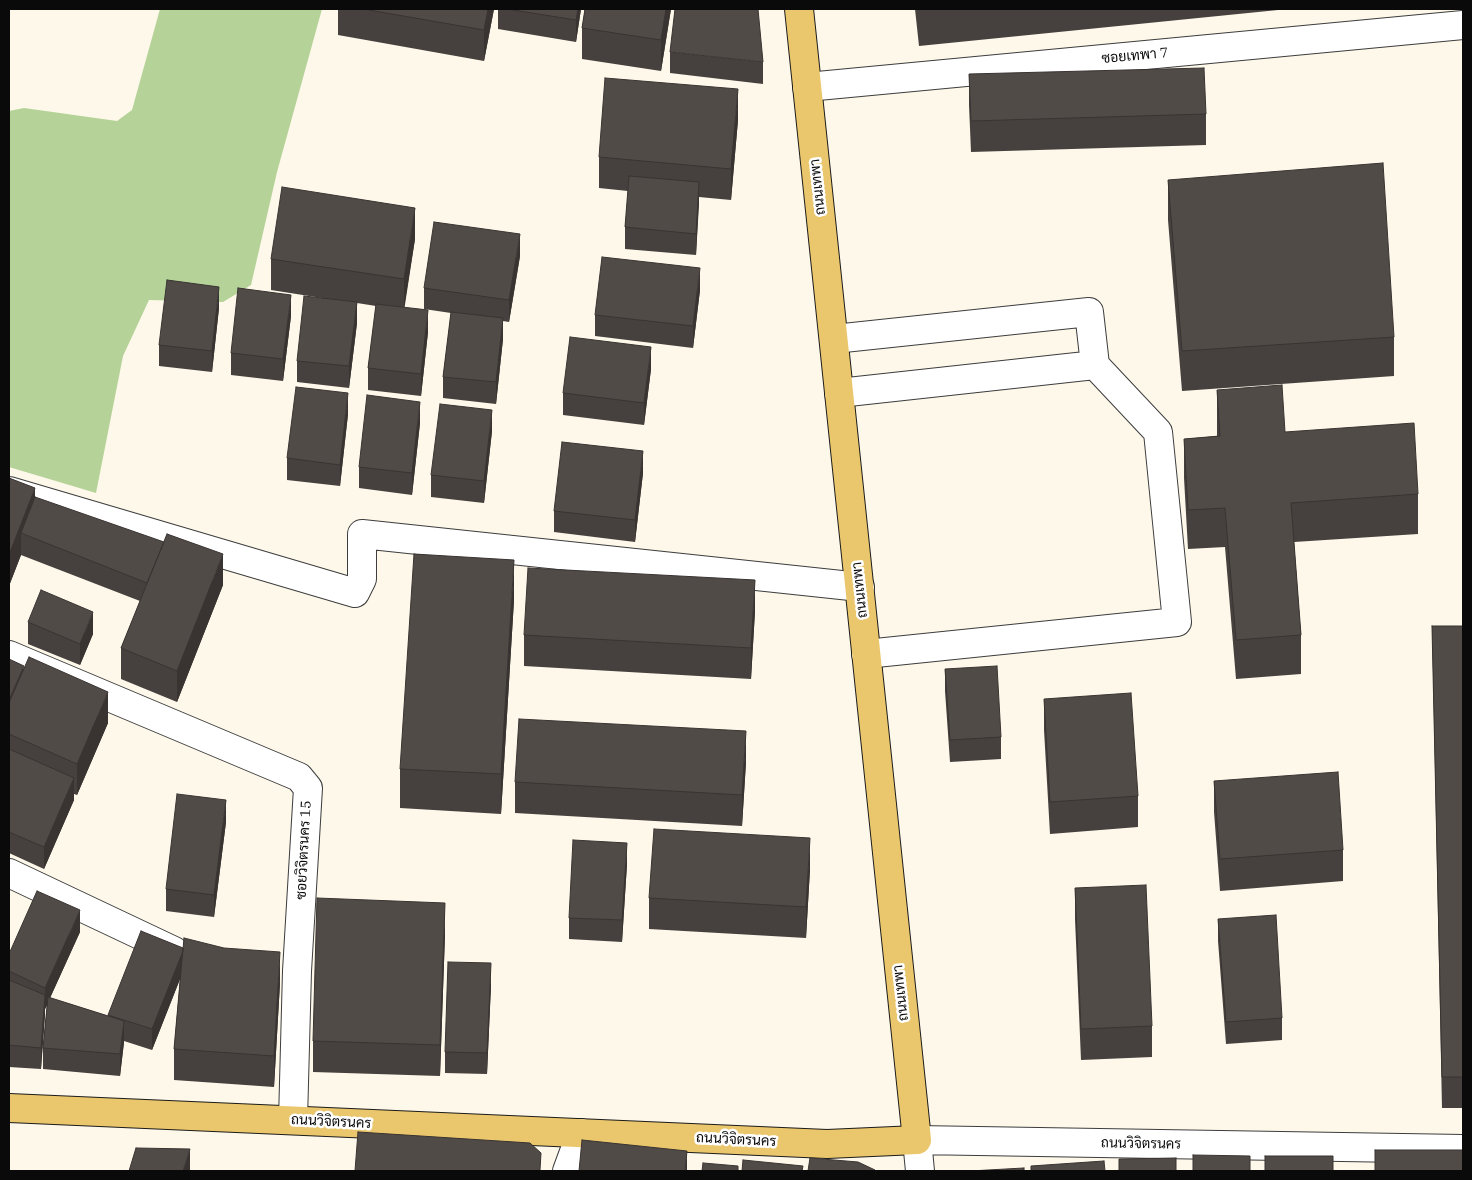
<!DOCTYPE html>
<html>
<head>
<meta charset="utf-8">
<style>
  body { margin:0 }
  #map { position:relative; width:1472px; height:1180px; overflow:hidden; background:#fdf8e9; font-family:"IBM Plex Serif",serif }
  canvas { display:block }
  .frame { position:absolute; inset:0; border:10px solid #0a0a0a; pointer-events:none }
</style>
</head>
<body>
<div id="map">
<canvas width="1472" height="1180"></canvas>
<div class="frame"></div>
</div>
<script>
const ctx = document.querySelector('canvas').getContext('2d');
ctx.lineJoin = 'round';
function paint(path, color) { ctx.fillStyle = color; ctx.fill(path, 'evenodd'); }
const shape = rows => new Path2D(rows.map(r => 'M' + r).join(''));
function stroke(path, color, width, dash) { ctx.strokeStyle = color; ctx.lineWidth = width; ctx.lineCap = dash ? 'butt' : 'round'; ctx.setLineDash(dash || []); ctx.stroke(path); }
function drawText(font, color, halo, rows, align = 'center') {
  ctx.font = font + ' "IBM Plex Serif",Sarabun,serif'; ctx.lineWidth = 5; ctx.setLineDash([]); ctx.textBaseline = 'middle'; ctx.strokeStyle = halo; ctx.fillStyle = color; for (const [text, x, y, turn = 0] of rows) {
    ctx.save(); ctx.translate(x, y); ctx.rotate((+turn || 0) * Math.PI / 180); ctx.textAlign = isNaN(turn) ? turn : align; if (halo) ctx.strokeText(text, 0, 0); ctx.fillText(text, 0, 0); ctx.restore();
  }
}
const forest = shape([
  [160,9,322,9,277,172,251,285,223,302,149,300,123,356,96,493,9,467,9,111,24,108,117,121,132,110]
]);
const minor = shape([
  [807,87,1463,25],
  [834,339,1089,312,1095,365,839,393],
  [9,491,355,593,362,579,362,534,860,587],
  [866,654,1177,622,1158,432,1095,365],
  [9,655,299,777,308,788,297,971,293,1120],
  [9,873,174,951],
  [567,1171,581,1133],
  [920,1171,917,1140,1463,1149]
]);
const major = shape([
  [9,1108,827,1144,917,1140,799,9]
]);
const wall = shape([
  [338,9,494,9,484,61,338,35],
  [498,9,581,9,576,42,498,29],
  [585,9,671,9,661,71,582,59,582,28],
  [915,9,1288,9,919,46],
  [670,52,763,62,763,84,670,73],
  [969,74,1206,114,1206,145,971,152,969,105],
  [738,120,731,200,699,197,696,255,625,249,625,227,628,191,599,188,599,157],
  [1168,180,1394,337,1394,376,1182,391,1168,220],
  [415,239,404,307,428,332,421,396,368,390,368,368,376,306,357,303,357,323,349,388,297,382,297,361,322,298,271,290,271,259],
  [520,256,509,322,503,321,503,339,496,404,443,398,443,377,451,313,424,309,424,288],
  [700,290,693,348,595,336,595,315],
  [219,308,212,372,159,366,159,345],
  [291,316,283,381,231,375,231,353],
  [651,369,644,425,563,415,563,393],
  [1217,390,1285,432,1418,494,1418,534,1294,542,1301,635,1301,674,1236,679,1225,547,1188,549,1184,478,1184,439,1217,436],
  [348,414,340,486,287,480,287,458],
  [420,423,412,495,359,488,359,467],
  [492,431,484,503,431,497,431,475],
  [643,473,635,542,554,532,554,511],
  [9,478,35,497,223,585,177,702,121,679,121,648,140,601,21,555,9,586],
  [514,600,501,814,400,808,400,769],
  [755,611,751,679,524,666,524,635],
  [28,622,93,634,80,665,28,644],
  [1432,626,1463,626,1463,1108,1442,1108],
  [9,659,108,723,77,795,74,794,74,800,44,869,9,853],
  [945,669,1001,737,1001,759,950,762,945,691],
  [1044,699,1138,796,1138,827,1050,834,1044,730],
  [746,762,742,826,515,813,515,782],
  [1214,781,1343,850,1343,881,1220,891,1214,812],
  [226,822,214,917,166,911,166,889],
  [627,864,622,942,569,939,569,918],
  [810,869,806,938,649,929,649,898],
  [1075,888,1152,1026,1152,1057,1081,1060,1075,919],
  [1218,919,1282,1018,1282,1040,1226,1044,1218,941],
  [80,932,50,998,108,1016,108,1015,183,948,280,983,274,1087,174,1080,174,1049,180,979,152,1050,124,1041,120,1076,43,1069,43,1048,47,1006,45,1009,41,1069,9,1067,9,954],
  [445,934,440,1076,313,1072,313,1041],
  [491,985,487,1074,445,1073,445,1052]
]);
const shadedWall = shape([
  [488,9,494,9,484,61,484,30],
  [578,9,581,9,576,42,576,20],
  [666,9,671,9,661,71,661,40],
  [738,89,738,120,731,200,731,169],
  [699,182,699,204,696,255,696,234],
  [415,208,415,239,404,311,404,279],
  [520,234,520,256,509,322,509,300],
  [700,268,700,290,693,348,693,326],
  [219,287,219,308,212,372,212,351],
  [291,295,291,316,283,381,283,359],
  [357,302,357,323,349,388,349,366],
  [428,310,428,332,421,396,421,374],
  [503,318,503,339,496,404,496,382],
  [651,347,651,369,644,425,644,403],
  [348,393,348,414,340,486,340,465],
  [420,402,420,423,412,495,412,473],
  [492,410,492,431,484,503,484,481],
  [643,451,643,473,635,542,635,520],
  [35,488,35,519,21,533,21,555,9,586,9,555],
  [223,554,223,585,177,702,177,671],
  [514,560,514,600,501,814,501,774],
  [755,580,755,611,751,679,751,648],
  [93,612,93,634,80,665,80,644],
  [108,692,108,723,77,795,77,764],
  [746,731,746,762,742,826,742,795],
  [74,778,74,800,44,869,44,847],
  [226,800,226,822,214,917,214,895],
  [810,838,810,869,806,938,806,907],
  [627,843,627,864,622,942,622,920],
  [445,903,445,934,440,1076,440,1045],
  [80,910,80,932,45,1009,45,988],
  [184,948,184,969,152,1050,152,1029],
  [280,952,280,983,274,1087,274,1056],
  [491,963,491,985,487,1074,487,1053],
  [45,995,45,1017,41,1069,41,1048],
  [124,1021,124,1043,120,1076,120,1054],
  [190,1149,190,1171,183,1171],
  [687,1151,687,1171,685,1171]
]);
const building = shape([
  [363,9,488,9,484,30,363,9],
  [507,9,578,9,576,20,507,9],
  [585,9,666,9,661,40,582,28,585,9],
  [675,9,758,9,763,62,670,52,675,9],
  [1204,68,1206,114,971,121,969,74,1204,68],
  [605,78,738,89,731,169,599,157,605,78],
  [1383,163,1394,337,1182,351,1168,180,1383,163],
  [629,176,699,182,696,234,625,227,629,176],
  [282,187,415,208,404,279,271,259,282,187],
  [434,222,520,234,509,300,424,288,434,222],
  [602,257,700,268,693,326,595,315,602,257],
  [167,280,219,287,212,351,159,345,167,280],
  [238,288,291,295,283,359,231,353,238,288],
  [304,296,357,302,349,366,297,361,304,296],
  [376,304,428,310,421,374,368,368,376,304],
  [451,312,503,318,496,382,443,377,451,312],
  [570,337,651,347,644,403,563,393,570,337],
  [1282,385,1285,432,1414,423,1418,494,1291,503,1301,635,1236,640,1225,508,1188,510,1184,439,1220,436,1217,390,1282,385],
  [296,387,348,393,340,465,287,458,296,387],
  [367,395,420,402,412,473,359,467,367,395],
  [440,404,492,410,484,481,431,475,440,404],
  [562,442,643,451,635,520,554,511,562,442],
  [9,478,35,488,9,555,9,478],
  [35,497,164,542,147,583,21,533,35,497],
  [167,534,223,554,177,671,121,648,167,534],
  [414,554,514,560,501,774,400,769,414,554],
  [528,568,755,580,751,648,524,635,528,568],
  [41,590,93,612,80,644,28,622,41,590],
  [1432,626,1463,626,1463,1077,1442,1077,1432,626],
  [29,657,108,692,77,764,9,734,9,703,29,657],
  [9,659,24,666,9,700,9,659],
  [997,666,1001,737,950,740,945,669,997,666],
  [1131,693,1138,796,1050,802,1044,699,1131,693],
  [519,719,746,731,742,795,515,782,519,719],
  [9,749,74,778,44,847,9,832,9,749],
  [1338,772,1343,850,1220,859,1214,781,1338,772],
  [177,794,226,800,214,895,166,889,177,794],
  [654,829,810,838,806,907,649,898,654,829],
  [573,840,627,843,622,920,569,918,573,840],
  [1146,885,1152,1026,1081,1029,1075,888,1146,885],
  [37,891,80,910,45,988,9,971,9,954,37,891],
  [317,898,445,903,440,1045,313,1041,317,898],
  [1276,915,1282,1018,1226,1022,1218,919,1276,915],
  [141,931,183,948,183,951,152,1029,108,1015,141,931],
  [184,938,224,948,280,952,274,1056,174,1049,184,938],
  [448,962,491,963,487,1053,445,1052,448,962],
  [9,980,45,995,41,1048,9,1045,9,980],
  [48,997,124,1021,120,1054,43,1048,48,997],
  [358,1132,530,1143,541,1153,540,1170,540,1171,355,1171,358,1132],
  [582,1140,687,1151,685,1171,579,1171,582,1140],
  [136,1148,190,1149,183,1171,129,1171,136,1148],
  [1375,1150,1463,1150,1463,1171,1375,1171,1375,1150],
  [1193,1155,1250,1156,1250,1171,1193,1171,1193,1155],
  [1265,1156,1333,1156,1333,1171,1265,1171,1265,1156],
  [810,1158,858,1162,875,1170,876,1171,808,1171,810,1158],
  [1176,1158,1176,1171,1119,1171,1119,1159,1176,1158],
  [743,1160,803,1166,802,1171,742,1171,743,1160],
  [1104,1161,1105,1171,1031,1171,1031,1166,1104,1161],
  [703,1163,738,1166,738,1171,702,1171,703,1163],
  [1024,1168,1024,1171,970,1171,1024,1168]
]);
const streetNames = [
  ["ซอยเทพา 7",1135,56,-5],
  ["ถนนเทพา",818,187,-96],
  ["ถนนเทพา",860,590,-96],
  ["ซอยวิจิตรนคร 15",304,850,-87],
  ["ถนนเทพา",901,993,-96],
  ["ถนนวิจิตรนคร",331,1122,3],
  ["ถนนวิจิตรนคร",736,1140,3],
  ["ถนนวิจิตรนคร",1141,1144,1]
];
paint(forest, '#b5d298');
stroke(minor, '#3d3d3d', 30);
stroke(major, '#1b1b1b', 30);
stroke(minor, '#fff', 28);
stroke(major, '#eac66c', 28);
paint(wall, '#46403e');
paint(shadedWall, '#393432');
paint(building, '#514b48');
stroke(building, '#393432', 1);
drawText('14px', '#0a0a0a', '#fff', streetNames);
</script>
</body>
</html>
